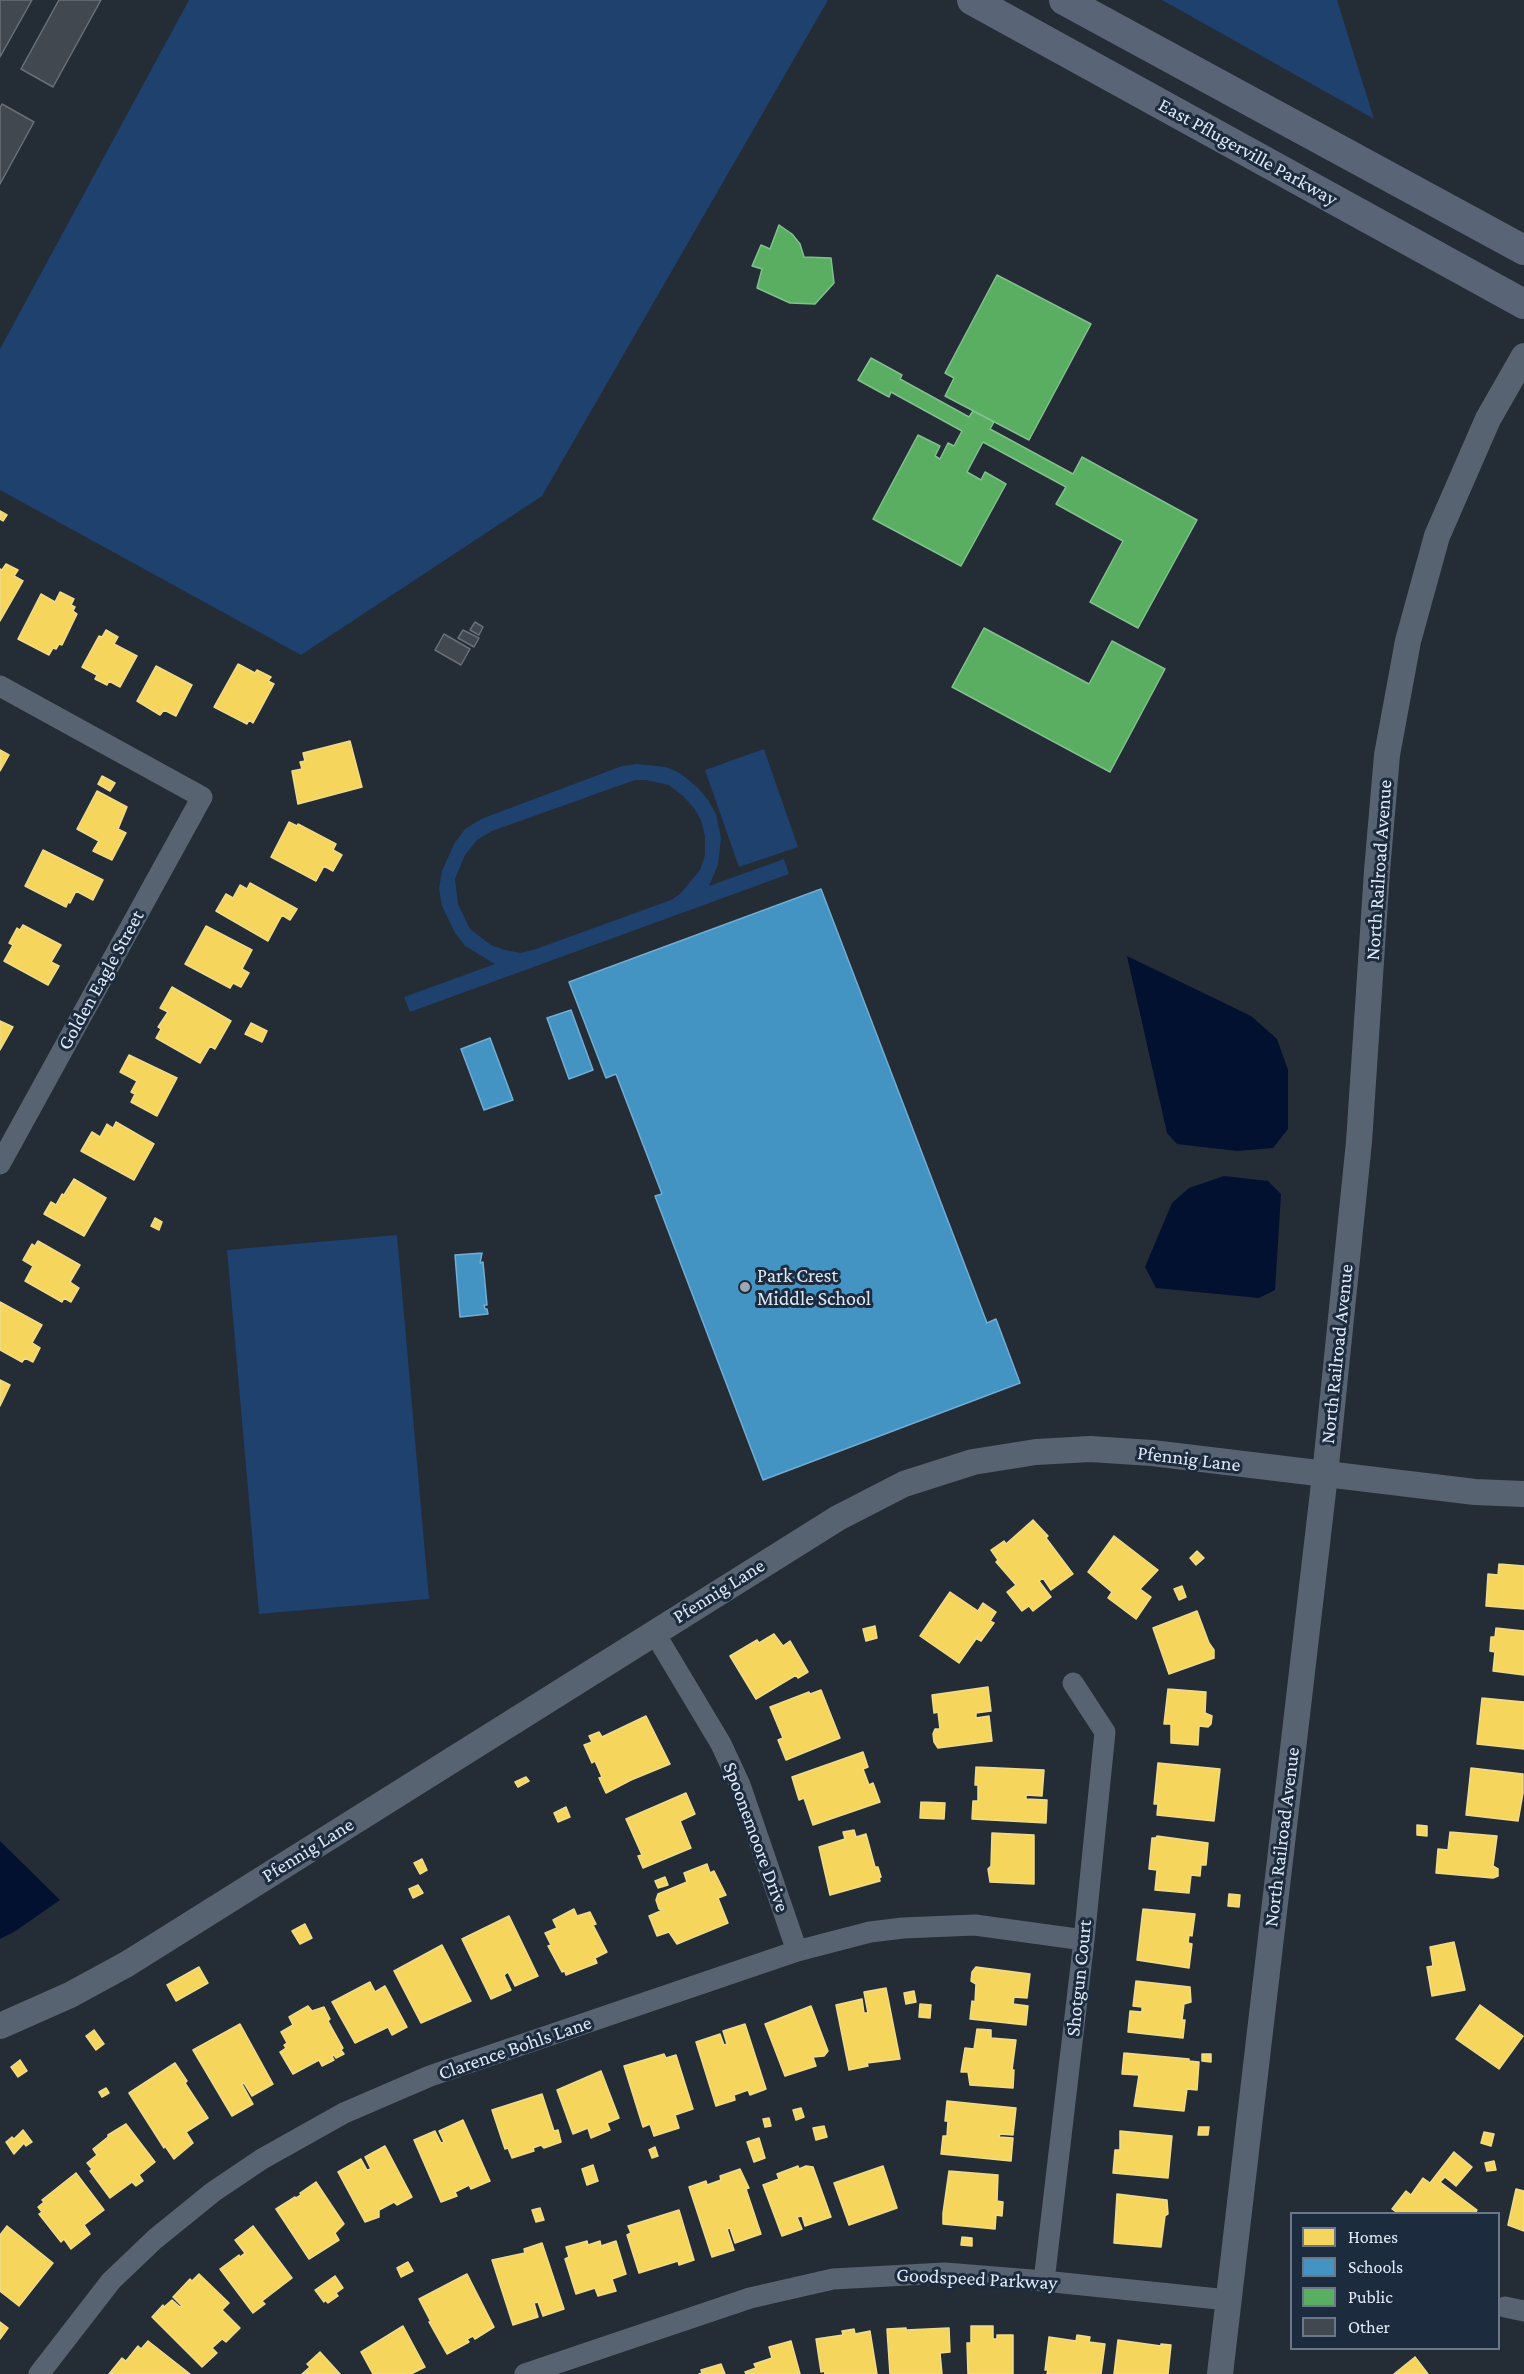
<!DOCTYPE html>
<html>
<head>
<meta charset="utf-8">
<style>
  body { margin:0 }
  #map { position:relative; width:1524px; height:2374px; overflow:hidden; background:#242c36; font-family:"Crimson Pro",serif }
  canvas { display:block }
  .legend { position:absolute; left:1290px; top:2212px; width:210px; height:138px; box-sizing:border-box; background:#1c2b3e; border:2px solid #6a7788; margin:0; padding:8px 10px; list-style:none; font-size:18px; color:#e0eaf7 }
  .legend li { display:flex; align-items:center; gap:12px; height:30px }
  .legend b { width:30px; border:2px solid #6a7788 }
</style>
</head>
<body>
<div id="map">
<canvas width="1524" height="2374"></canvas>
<ul class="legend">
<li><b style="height:16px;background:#f6d55c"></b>Homes</li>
<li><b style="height:16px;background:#4393c3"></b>Schools</li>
<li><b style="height:16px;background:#5aae61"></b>Public</li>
<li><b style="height:16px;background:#414850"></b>Other</li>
</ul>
</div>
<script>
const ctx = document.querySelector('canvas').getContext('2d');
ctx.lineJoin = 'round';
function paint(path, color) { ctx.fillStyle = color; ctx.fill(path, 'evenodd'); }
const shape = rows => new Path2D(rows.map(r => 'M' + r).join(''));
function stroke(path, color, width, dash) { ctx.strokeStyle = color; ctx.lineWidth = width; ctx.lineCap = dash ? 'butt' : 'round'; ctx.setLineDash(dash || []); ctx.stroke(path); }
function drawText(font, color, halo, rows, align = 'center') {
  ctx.font = font + ' "Crimson Pro",serif'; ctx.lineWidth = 6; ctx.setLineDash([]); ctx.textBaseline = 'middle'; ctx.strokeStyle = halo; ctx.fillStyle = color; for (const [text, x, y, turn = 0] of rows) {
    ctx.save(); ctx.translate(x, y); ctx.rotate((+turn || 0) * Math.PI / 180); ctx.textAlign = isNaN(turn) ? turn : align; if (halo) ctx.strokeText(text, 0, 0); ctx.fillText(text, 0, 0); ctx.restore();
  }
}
const green = shape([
  [189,0,828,0,542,496,301,655,0,490,0,349],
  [1162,0,1337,0,1374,119,1228,37],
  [764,749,798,847,739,867,705,770],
  [637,764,666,767,680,773,697,787,708,800,716,814,721,838,718,865,709,886,784,859,789,874,410,1012,404,997,495,964,465,946,455,933,442,906,439,889,442,871,454,844,465,829,481,819,622,766],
  [635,780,646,780,669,785,683,796,694,808,701,820,705,836,705,855,700,870,680,894,671,900,536,949,521,953,505,950,491,945,470,929,458,904,455,879,465,855,477,840,492,831],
  [397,1235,429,1599,259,1614,227,1250]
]);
const water = shape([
  [1127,956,1251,1016,1277,1039,1288,1070,1288,1129,1273,1148,1237,1151,1177,1144,1167,1133],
  [1224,1176,1268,1181,1281,1194,1275,1290,1259,1298,1156,1288,1145,1267,1172,1203,1189,1188],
  [0,1841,60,1900,14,1932,0,1939]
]);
const homes = shape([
  [0,511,7,515,3,521,0,519,0,511],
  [6,564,18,570,14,576,23,581,0,621,0,569,2,570,6,564],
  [60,592,74,599,71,605,75,607,73,611,77,614,62,645,59,644,56,649,53,648,49,655,18,639,41,594,55,602,60,592],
  [106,630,118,637,114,644,137,656,120,687,109,681,107,685,95,679,97,675,82,667,99,636,102,637,106,630],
  [238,664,255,673,257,670,271,677,268,681,274,684,253,723,249,720,247,724,214,707,238,664],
  [156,666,192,685,176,716,164,710,160,715,137,701,156,666],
  [350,741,362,787,298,804,292,771,302,769,300,762,305,761,303,753,350,741],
  [0,750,9,755,0,771,0,750],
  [102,776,115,783,110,791,98,784,102,776],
  [97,791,127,807,118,829,126,833,112,860,93,851,99,841,77,829,97,791],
  [289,822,297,826,298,824,336,844,333,850,342,855,333,871,324,866,316,881,271,857,289,822],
  [43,850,103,880,93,900,76,891,70,903,68,902,66,907,25,886,43,850],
  [250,883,297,909,290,920,282,915,268,941,216,911,226,894,233,898,240,885,247,889,250,883],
  [23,925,61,945,51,962,59,966,48,985,4,961,13,945,9,943,17,928,20,930,23,925],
  [206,926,252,950,242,969,249,973,241,987,233,983,230,988,185,964,206,926],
  [172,987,231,1021,215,1049,210,1046,200,1063,156,1038,161,1029,158,1027,168,1012,160,1008,172,987],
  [0,1021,13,1027,0,1050,0,1021],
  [251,1023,267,1031,262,1042,245,1034,251,1023],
  [129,1055,177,1078,157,1116,131,1102,135,1094,131,1092,137,1081,120,1072,129,1055],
  [116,1122,154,1144,134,1180,81,1151,92,1132,100,1137,107,1124,113,1128,116,1122],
  [74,1179,106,1198,84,1236,44,1214,51,1202,56,1205,62,1194,64,1195,74,1179],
  [155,1218,162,1222,159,1230,151,1226,155,1218],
  [38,1241,80,1265,70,1282,79,1288,71,1302,64,1298,62,1302,25,1281,33,1266,23,1260,32,1244,35,1246,38,1241],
  [0,1302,42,1325,32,1343,40,1348,33,1362,25,1358,22,1362,0,1350,0,1302],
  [0,1380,10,1385,0,1406,0,1380],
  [1033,1520,1048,1536,1046,1538,1073,1574,1051,1590,1043,1578,1039,1581,1051,1597,1033,1611,1029,1606,1022,1611,1007,1592,1016,1585,996,1562,998,1560,991,1550,1004,1541,1006,1544,1033,1520],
  [1114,1536,1158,1570,1140,1589,1151,1597,1136,1619,1108,1598,1112,1592,1088,1572,1114,1536],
  [1197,1551,1204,1558,1196,1565,1190,1558,1197,1551],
  [1499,1564,1524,1566,1524,1609,1486,1606,1488,1574,1498,1575,1499,1564],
  [1182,1586,1186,1597,1179,1600,1174,1589,1182,1586],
  [950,1592,978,1611,983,1603,996,1612,990,1621,994,1623,981,1641,977,1639,978,1636,959,1663,920,1636,950,1592],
  [1197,1611,1209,1643,1214,1650,1214,1658,1169,1674,1153,1628,1197,1611],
  [875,1626,877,1638,866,1641,863,1629,875,1626],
  [1496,1628,1524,1631,1524,1675,1493,1671,1495,1652,1490,1651,1491,1637,1495,1637,1496,1628],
  [774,1634,783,1646,790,1641,808,1672,798,1678,796,1675,756,1699,730,1656,757,1640,759,1643,774,1634],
  [988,1687,991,1711,976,1713,976,1718,989,1716,992,1741,938,1748,934,1742,933,1734,935,1729,940,1729,938,1712,934,1713,932,1695,988,1687],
  [1168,1689,1206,1692,1205,1713,1212,1716,1211,1724,1208,1727,1199,1726,1198,1745,1171,1743,1171,1724,1164,1724,1168,1689],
  [821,1690,840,1738,786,1760,778,1740,783,1738,770,1707,809,1692,810,1694,821,1690],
  [1482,1698,1524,1702,1524,1749,1477,1744,1482,1698],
  [646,1716,670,1764,631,1780,606,1793,599,1778,602,1777,595,1761,592,1763,584,1745,592,1742,589,1736,599,1732,602,1737,646,1716],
  [863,1752,868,1767,863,1769,869,1785,873,1783,880,1802,813,1825,804,1798,799,1800,792,1777,863,1752],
  [1158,1763,1220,1769,1214,1821,1157,1815,1158,1804,1154,1804,1158,1763],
  [976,1767,1044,1770,1042,1796,1026,1795,1026,1799,1047,1800,1046,1823,972,1819,973,1801,978,1801,978,1785,975,1785,976,1767],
  [1471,1768,1523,1774,1523,1793,1518,1821,1466,1815,1471,1768],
  [526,1777,529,1781,518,1787,515,1782,526,1777],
  [686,1793,695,1814,680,1821,691,1848,643,1868,638,1856,642,1855,626,1819,686,1793],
  [921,1802,945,1803,944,1819,920,1818,921,1802],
  [566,1807,570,1817,558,1822,554,1813,566,1807],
  [1417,1825,1427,1826,1427,1836,1417,1835,1417,1825],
  [854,1830,856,1837,866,1834,875,1867,878,1867,881,1877,879,1878,880,1881,830,1895,819,1847,845,1839,843,1832,854,1830],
  [1450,1832,1497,1836,1493,1866,1498,1869,1498,1876,1493,1878,1436,1873,1438,1849,1448,1850,1450,1832],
  [992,1833,1034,1835,1034,1884,990,1882,988,1869,991,1866,992,1833],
  [1157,1836,1208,1843,1206,1865,1201,1865,1200,1876,1191,1875,1189,1893,1155,1890,1157,1870,1149,1869,1152,1838,1156,1838,1157,1836],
  [422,1859,427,1870,420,1874,414,1863,422,1859],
  [707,1864,710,1873,714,1871,726,1895,718,1898,728,1923,677,1944,669,1932,657,1936,649,1916,663,1910,659,1909,656,1900,658,1894,687,1882,684,1873,707,1864],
  [665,1877,668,1885,658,1888,655,1881,665,1877],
  [418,1885,423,1893,413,1898,409,1889,418,1885],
  [1229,1894,1240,1895,1239,1907,1228,1906,1229,1894],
  [574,1909,577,1916,590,1912,596,1924,593,1925,607,1952,595,1958,597,1963,566,1975,565,1971,562,1972,548,1946,551,1945,545,1933,557,1928,553,1920,574,1909],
  [1143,1909,1195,1914,1192,1936,1189,1935,1188,1943,1192,1944,1189,1968,1137,1960,1143,1909],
  [509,1916,538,1976,515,1986,508,1972,504,1975,511,1990,491,1999,462,1939,509,1916],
  [305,1924,312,1938,300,1944,292,1931,305,1924],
  [1454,1942,1465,1990,1432,1996,1427,1967,1433,1966,1430,1947,1454,1942],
  [442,1945,471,2001,421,2023,394,1971,442,1945],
  [199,1967,208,1983,176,2001,167,1985,199,1967],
  [976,1967,1030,1974,1027,1998,1014,1997,1013,2004,1028,2006,1026,2025,970,2019,972,2001,975,2002,976,1984,971,1981,972,1972,976,1967],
  [1136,1981,1190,1987,1191,2002,1184,2004,1182,2020,1185,2020,1183,2038,1128,2032,1130,2011,1142,2012,1142,2007,1133,2006,1136,1981],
  [370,1982,375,1992,385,1986,407,2027,392,2035,388,2027,355,2043,332,2002,370,1982],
  [886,1988,900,2059,867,2063,868,2066,849,2070,836,2005,862,1999,864,2013,868,2013,864,1992,886,1988],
  [914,1991,916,2002,906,2004,904,1993,914,1991],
  [920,2004,931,2005,930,2018,919,2017,920,2004],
  [1480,2005,1523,2036,1499,2069,1456,2039,1480,2005],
  [308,2006,312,2011,324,2007,330,2019,328,2021,343,2048,341,2050,344,2054,336,2058,334,2055,332,2056,334,2060,322,2066,319,2060,293,2074,280,2052,286,2048,284,2045,287,2043,281,2032,293,2025,289,2017,308,2006],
  [811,2006,828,2051,824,2056,813,2057,816,2066,785,2076,765,2024,811,2006],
  [240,2024,273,2084,252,2096,244,2083,242,2084,253,2104,232,2116,193,2050,240,2024],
  [745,2024,766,2089,750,2095,748,2090,734,2095,735,2100,716,2106,696,2042,720,2034,724,2045,727,2044,723,2031,745,2024],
  [977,2029,991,2030,991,2038,1016,2040,1012,2070,1014,2070,1013,2088,970,2085,968,2072,961,2072,965,2048,974,2049,977,2029],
  [94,2030,104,2044,96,2050,86,2036,94,2030],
  [1124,2053,1189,2059,1189,2061,1199,2062,1197,2090,1187,2089,1184,2111,1134,2106,1139,2075,1122,2074,1124,2053],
  [664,2054,666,2058,676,2055,693,2109,675,2115,679,2128,654,2136,650,2124,643,2127,624,2066,664,2054],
  [1202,2054,1211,2054,1211,2062,1202,2061,1202,2054],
  [20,2060,27,2071,18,2077,11,2067,20,2060],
  [175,2063,187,2081,185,2083,208,2118,186,2132,193,2143,174,2159,165,2146,164,2148,129,2093,175,2063],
  [601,2071,619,2118,607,2123,610,2130,591,2138,588,2128,573,2134,557,2090,601,2071],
  [106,2088,109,2093,102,2097,99,2092,106,2088],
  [542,2094,554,2131,558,2130,561,2142,544,2148,541,2145,533,2148,534,2151,512,2158,508,2148,505,2149,492,2110,542,2094],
  [947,2101,1016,2108,1013,2135,1000,2134,999,2137,1013,2138,1011,2161,941,2154,943,2136,947,2136,948,2121,945,2121,947,2101],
  [801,2108,804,2117,796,2120,793,2110,801,2108],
  [769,2118,771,2126,765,2127,763,2119,769,2118],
  [463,2120,490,2181,471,2189,469,2185,455,2192,457,2196,441,2202,414,2140,435,2131,441,2143,444,2142,439,2131,463,2120],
  [126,2124,155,2162,139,2175,143,2181,136,2186,132,2182,110,2198,90,2171,92,2169,87,2163,97,2155,93,2149,108,2137,108,2135,126,2124],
  [824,2126,827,2137,816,2140,813,2128,824,2126],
  [1199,2127,1209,2127,1208,2135,1198,2135,1199,2127],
  [23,2130,32,2142,26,2146,24,2143,14,2154,6,2142,12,2137,14,2139,23,2130],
  [1120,2131,1172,2136,1168,2178,1113,2173,1115,2150,1120,2150,1120,2131],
  [1484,2132,1494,2134,1491,2146,1481,2143,1484,2132],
  [759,2138,765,2158,754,2162,747,2142,759,2138],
  [385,2146,412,2197,397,2205,394,2202,379,2210,379,2217,365,2222,338,2172,361,2159,367,2170,371,2169,365,2157,385,2146],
  [655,2147,658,2156,652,2158,649,2150,655,2147],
  [1454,2152,1472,2167,1456,2186,1445,2177,1440,2182,1477,2210,1475,2214,1399,2214,1392,2209,1406,2191,1411,2195,1423,2178,1430,2183,1454,2152],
  [1494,2161,1496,2170,1487,2171,1485,2163,1494,2161],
  [593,2165,598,2181,587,2185,582,2169,593,2165],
  [798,2166,799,2169,806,2166,813,2167,831,2217,805,2226,802,2216,797,2217,802,2229,782,2236,763,2185,779,2179,777,2174,798,2166],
  [883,2166,897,2208,849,2225,834,2183,883,2166],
  [740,2169,749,2188,746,2189,761,2234,735,2243,730,2228,727,2229,734,2250,712,2257,689,2187,706,2181,707,2185,721,2180,720,2176,740,2169],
  [949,2171,998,2175,997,2201,1003,2202,1002,2216,996,2215,995,2229,943,2224,943,2213,949,2171],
  [76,2173,104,2210,84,2225,90,2234,71,2249,64,2239,61,2242,39,2214,42,2212,38,2207,44,2202,42,2200,76,2173],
  [316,2182,344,2224,335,2233,339,2240,309,2259,276,2209,295,2197,296,2198,301,2195,300,2193,316,2182],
  [1516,2189,1524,2191,1524,2231,1508,2225,1516,2189],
  [1117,2194,1167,2200,1168,2214,1165,2216,1161,2247,1114,2243,1117,2194],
  [540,2208,544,2220,536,2222,532,2210,540,2208],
  [679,2210,694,2260,679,2265,678,2261,639,2273,627,2235,631,2233,628,2226,679,2210],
  [7,2226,53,2263,19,2306,0,2291,0,2235,7,2226],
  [253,2226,292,2278,262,2301,265,2304,253,2313,220,2269,239,2255,240,2257,245,2253,235,2240,253,2226],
  [962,2237,972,2238,972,2246,961,2245,962,2237],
  [587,2241,588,2245,600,2241,601,2246,616,2241,626,2274,612,2279,616,2291,598,2296,595,2288,576,2294,565,2259,569,2257,566,2247,587,2241],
  [542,2243,564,2309,543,2316,538,2302,534,2303,538,2317,513,2325,492,2260,525,2253,524,2249,542,2243],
  [408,2262,413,2271,401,2277,397,2268,408,2262],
  [199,2274,229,2303,222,2310,240,2328,226,2342,222,2339,212,2348,217,2353,202,2367,152,2317,163,2305,164,2307,172,2300,180,2307,182,2306,173,2297,190,2279,192,2281,199,2274],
  [467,2274,494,2327,475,2339,473,2336,467,2339,469,2342,447,2354,429,2322,431,2322,419,2299,467,2274],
  [335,2276,343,2288,336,2293,338,2296,328,2303,325,2300,324,2302,315,2290,335,2276],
  [0,2322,8,2328,0,2339,0,2322],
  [403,2326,425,2367,411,2374,373,2374,361,2352,403,2326],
  [971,2326,993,2326,993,2339,997,2339,997,2335,1013,2335,1013,2374,968,2374,967,2343,971,2343,971,2326],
  [906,2328,906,2330,949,2328,950,2352,940,2353,942,2374,890,2374,887,2329,906,2328],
  [854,2329,855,2334,870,2331,877,2374,825,2374,824,2371,821,2372,816,2339,843,2335,842,2331,854,2329],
  [1077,2335,1090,2337,1089,2342,1105,2344,1101,2374,1047,2374,1048,2370,1045,2370,1049,2337,1076,2341,1077,2335],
  [1118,2340,1161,2346,1161,2344,1171,2345,1168,2374,1114,2374,1118,2340],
  [148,2341,190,2374,109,2374,122,2358,126,2361,138,2346,141,2349,148,2341],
  [791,2341,800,2374,746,2374,745,2372,756,2368,754,2364,772,2358,769,2347,791,2341],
  [320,2352,340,2374,302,2374,310,2367,307,2364,320,2352],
  [1415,2357,1428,2374,1394,2374,1415,2357],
  [721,2364,725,2374,699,2374,702,2373,701,2370,721,2364]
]);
const schools = shape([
  [821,889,987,1323,996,1319,1020,1383,763,1480,655,1196,662,1194,616,1074,606,1078,569,982,821,889],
  [571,1010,593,1070,569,1079,547,1018,571,1010],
  [490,1038,513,1100,484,1110,461,1049,490,1038],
  [482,1253,480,1263,483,1262,487,1305,484,1305,485,1309,487,1309,488,1314,460,1317,455,1255,482,1253]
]);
const public = shape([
  [779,225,792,234,800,244,804,257,831,258,834,283,815,304,790,303,757,288,762,269,752,266,761,245,770,249,779,225],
  [997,275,1091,324,1029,440,945,396,954,378,945,373,997,275],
  [871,358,902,375,900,379,969,417,973,411,994,422,990,429,1073,474,1082,457,1197,520,1138,628,1090,602,1123,541,1056,504,1066,487,983,442,967,472,981,480,985,472,1006,484,961,566,873,519,918,435,940,446,935,456,940,459,948,443,954,446,962,431,891,392,889,397,858,380,871,358],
  [984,628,1089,684,1112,641,1165,669,1110,772,952,687,984,628]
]);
const building = shape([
  [0,0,32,0,0,57,0,0],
  [59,0,101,0,53,87,21,69,59,0],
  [2,104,34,122,0,184,0,108,2,104],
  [475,622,483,627,479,635,470,630,475,622],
  [463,630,479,638,474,647,458,638,463,630],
  [444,634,470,649,461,665,435,650,444,634]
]);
const minor = shape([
  [0,686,202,797,0,1164],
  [654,1632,721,1744,740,1785,797,1951],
  [1044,2281,1084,1940,1105,1732,1073,1683],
  [1505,2307,1524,2311],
  [39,2374,111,2281,155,2239,213,2192,262,2159,344,2113,430,2076,797,1951,870,1932,903,1928,975,1925,1084,1940],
  [525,2374,750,2298,833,2279,945,2273,1044,2281,1228,2300]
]);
const tertiary = shape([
  [0,2026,70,1995,127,1964,838,1518,904,1484,973,1462,1036,1452,1090,1449,1152,1453,1475,1492,1524,1494],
  [1220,2374,1325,1475,1359,1142,1377,871,1387,755,1408,641,1437,536,1488,419,1524,356]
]);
const secondary = shape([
  [972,0,1524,304],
  [1064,0,1524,250]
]);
const markers = [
  [745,1287,6,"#9ea8b3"]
];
const streetNames = [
  ["East Pflugerville Parkway",1248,152,29],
  ["North Railroad Avenue",1379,870,-86],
  ["Golden Eagle Street",101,980,-61],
  ["North Railroad Avenue",1337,1354,-84],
  ["Pfennig Lane",1189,1459,7],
  ["Pfennig Lane",719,1591,-32],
  ["Spoonemoore Drive",756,1837,70],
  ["North Railroad Avenue",1282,1837,-83],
  ["Pfennig Lane",308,1850,-32],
  ["Shotgun Court",1079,1978,-84],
  ["Clarence Bohls Lane",515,2048,-19],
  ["Goodspeed Parkway",977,2279,3]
];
const poiNames = [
  ["Park Crest",757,1276],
  ["Middle School",757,1299]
];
paint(green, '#1f416d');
paint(water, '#031130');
paint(homes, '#f6d55c');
stroke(homes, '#efdb8a', 1.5);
paint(schools, '#4393c3');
stroke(schools, '#72add3', 1.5);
paint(public, '#5aae61');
stroke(public, '#82c08e', 1.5);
paint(building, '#414850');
stroke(building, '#686f77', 1.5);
stroke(minor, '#586371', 21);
stroke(tertiary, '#586371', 26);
stroke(secondary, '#596576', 30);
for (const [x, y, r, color] of markers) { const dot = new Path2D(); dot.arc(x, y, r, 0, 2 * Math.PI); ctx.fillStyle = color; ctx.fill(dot); stroke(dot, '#1c2b3e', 2); }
drawText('20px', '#e0eaf7', '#1c2b3e', streetNames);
drawText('20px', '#e0eaf7', '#1c2b3e', poiNames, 'left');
</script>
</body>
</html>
